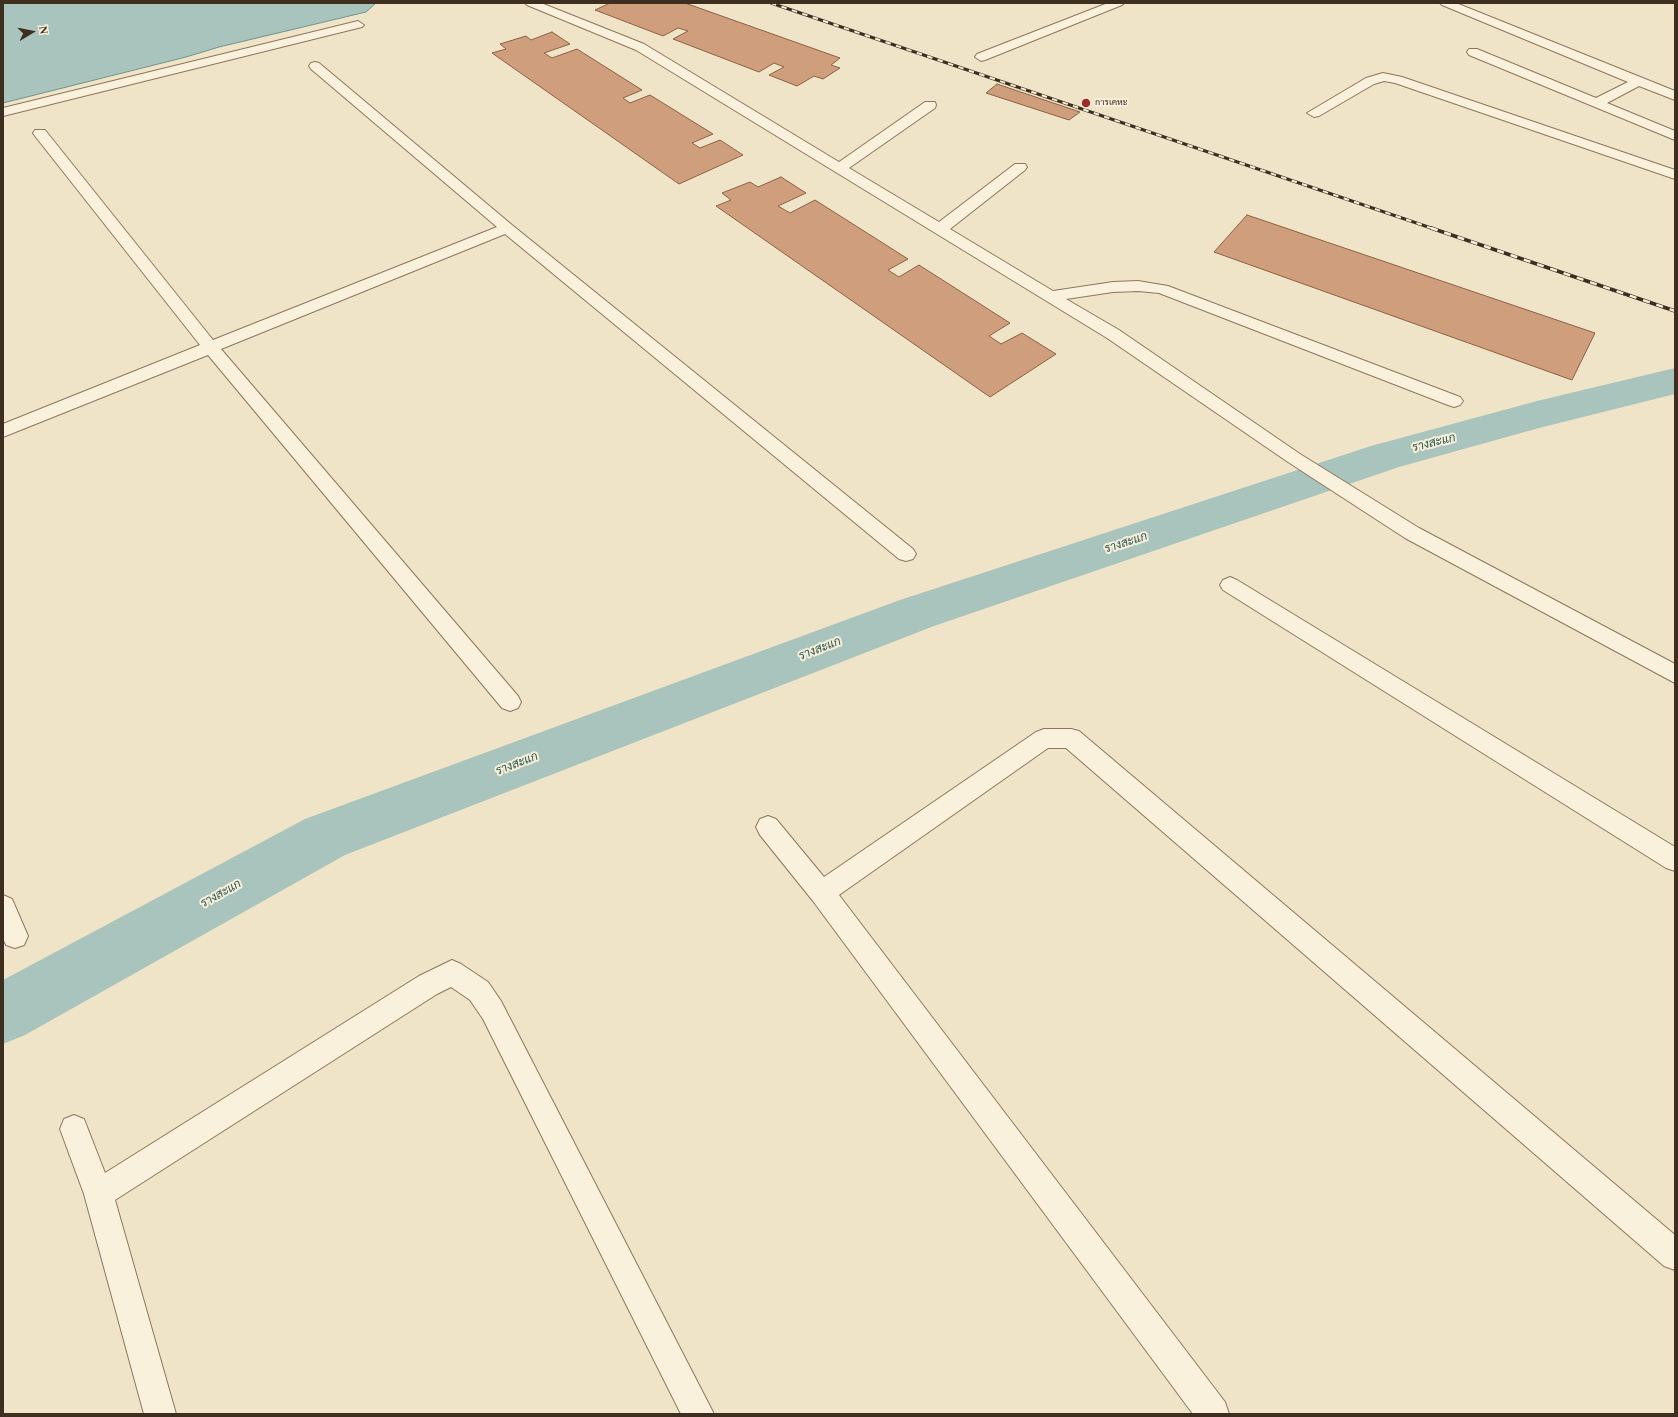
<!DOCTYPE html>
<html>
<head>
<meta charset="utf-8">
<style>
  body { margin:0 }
  #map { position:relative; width:1678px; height:1417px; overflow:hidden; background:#f0e4c8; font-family:"Times New Roman",serif }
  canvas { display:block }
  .frame { position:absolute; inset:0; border:4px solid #3d2e20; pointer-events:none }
  .north { position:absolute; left:12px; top:12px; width:40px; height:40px; -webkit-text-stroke:3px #f7eed8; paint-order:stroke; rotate:80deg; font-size:11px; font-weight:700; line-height:16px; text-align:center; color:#3d2e20 }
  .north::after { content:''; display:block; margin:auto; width:14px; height:18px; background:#3d2e20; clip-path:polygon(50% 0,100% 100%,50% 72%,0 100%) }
</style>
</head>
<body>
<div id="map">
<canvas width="1678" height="1417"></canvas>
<div class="frame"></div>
<div class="north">N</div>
</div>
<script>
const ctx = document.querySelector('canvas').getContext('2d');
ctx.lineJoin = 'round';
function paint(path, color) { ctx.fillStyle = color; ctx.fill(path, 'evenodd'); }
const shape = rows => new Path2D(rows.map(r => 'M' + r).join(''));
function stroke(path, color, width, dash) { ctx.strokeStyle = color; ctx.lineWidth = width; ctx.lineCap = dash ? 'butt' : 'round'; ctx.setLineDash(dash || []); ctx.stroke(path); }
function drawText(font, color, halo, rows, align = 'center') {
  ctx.font = font + ' "Times New Roman",Sarabun,serif'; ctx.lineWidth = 4; ctx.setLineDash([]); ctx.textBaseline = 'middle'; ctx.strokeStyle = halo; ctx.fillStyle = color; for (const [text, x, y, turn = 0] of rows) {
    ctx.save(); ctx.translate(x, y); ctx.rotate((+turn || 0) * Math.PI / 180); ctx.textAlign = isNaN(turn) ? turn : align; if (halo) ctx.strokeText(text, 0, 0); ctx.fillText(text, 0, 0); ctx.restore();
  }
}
const water = shape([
  [3,3,376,3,366,12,219,47,186,57,3,103,3,3]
]);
const canal = shape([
  [1675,368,1675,394,1539,428,1399,467,934,626,345,855,25,1035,3,1044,3,980,305,819,900,600,1371,446,1537,401,1675,368]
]);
const building = shape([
  [610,3,685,3,840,58,831,65,840,68,823,79,814,76,797,86,769,75,784,67,774,63,759,72,673,39,688,31,678,28,663,36,595,10,610,3],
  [552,32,570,44,544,53,552,58,577,49,642,90,623,98,630,103,650,95,713,134,692,143,700,148,720,140,743,155,679,184,492,53,506,49,500,44,526,36,531,40,552,32],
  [997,84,1080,112,1069,120,986,93,997,84],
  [781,177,806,193,778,206,790,213,815,200,908,259,888,270,899,277,919,265,1010,323,989,336,1001,344,1022,333,1056,354,990,397,716,206,731,200,722,193,750,182,758,187,781,177],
  [1247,215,1595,333,1572,380,1214,252,1247,215]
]);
const minor = shape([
  [525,3,541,3,644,44,839,162,925,102,935,102,936,105,935,108,849,168,939,222,1015,164,1025,164,1027,167,1025,170,950,229,1053,291,1113,282,1138,281,1168,286,1460,397,1463,401,1460,405,1454,407,1448,405,1159,293,1138,291,1113,292,1066,299,1119,330,1300,454,1419,528,1675,664,1675,683,1405,538,1288,462,1107,338,636,50,527,5,525,3],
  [1108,3,1124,3,1122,5,985,60,981,61,975,57,977,54,1108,3],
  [1440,3,1456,3,1675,91,1675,100,1639,86,1607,103,1675,131,1675,140,1469,55,1467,52,1469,49,1477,49,1596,98,1628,82,1442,5,1440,3],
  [358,21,364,25,362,27,3,116,3,108,358,21],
  [315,62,319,63,512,225,913,549,916,554,913,559,906,561,899,559,505,234,221,349,518,696,521,702,518,708,510,711,502,708,208,355,3,437,3,424,200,345,35,136,33,133,35,130,45,130,213,340,497,227,311,69,309,66,311,63,315,62],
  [1383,73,1402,77,1675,170,1675,179,1395,83,1384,81,1374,84,1319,116,1314,117,1307,113,1366,78,1383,73],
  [1230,577,1237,580,1675,847,1675,871,1666,868,1223,590,1220,585,1223,580,1230,577],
  [1044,729,1071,729,1079,731,1675,1235,1675,1270,1664,1266,1066,748,1048,748,839,895,1225,1402,1229,1414,1193,1414,813,901,760,835,756,827,760,819,768,816,776,819,824,877,1036,732,1044,729],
  [3,895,12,899,28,936,24,945,15,948,6,945,3,938,3,895],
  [452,960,461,964,488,982,501,1001,714,1414,681,1414,483,1019,470,1000,451,987,437,994,115,1200,176,1414,144,1414,84,1194,60,1129,64,1119,74,1115,84,1119,105,1173,419,976,452,960]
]);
const railFar1 = shape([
  [771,3,1434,229]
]);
const rail = shape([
  [1431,228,1675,311]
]);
const markers = [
  [1086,103,5,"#9e2a2b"]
];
const farPoinames = [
  ["การเคหะ",1095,103]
];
const waterNames = [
  ["รางสะแก",1434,443,-14],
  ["รางสะแก",1126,543,-18],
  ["รางสะแก",820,649,-21],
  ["รางสะแก",517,764,-21],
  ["รางสะแก",221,894,-29]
];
paint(water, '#a9c4bc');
stroke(water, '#6f938a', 1);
paint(canal, '#a9c4bc');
paint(building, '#cf9f7d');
stroke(building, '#8d5f41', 1);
stroke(minor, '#8d765c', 2);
paint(minor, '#faf1dc');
stroke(railFar1, '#3d2e20', 3);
stroke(rail, '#3d2e20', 3.5);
stroke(railFar1, '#f7eed8', 2, [5.5]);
stroke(rail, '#f7eed8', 2.5, [7]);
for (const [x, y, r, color] of markers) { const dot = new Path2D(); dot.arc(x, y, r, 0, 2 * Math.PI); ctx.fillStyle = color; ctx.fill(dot); stroke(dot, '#f7eed8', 1.5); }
drawText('9px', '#3d2e20', '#f7eed8', farPoinames, 'left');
drawText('italic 12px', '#2f5d5a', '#f7eed8', waterNames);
</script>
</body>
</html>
